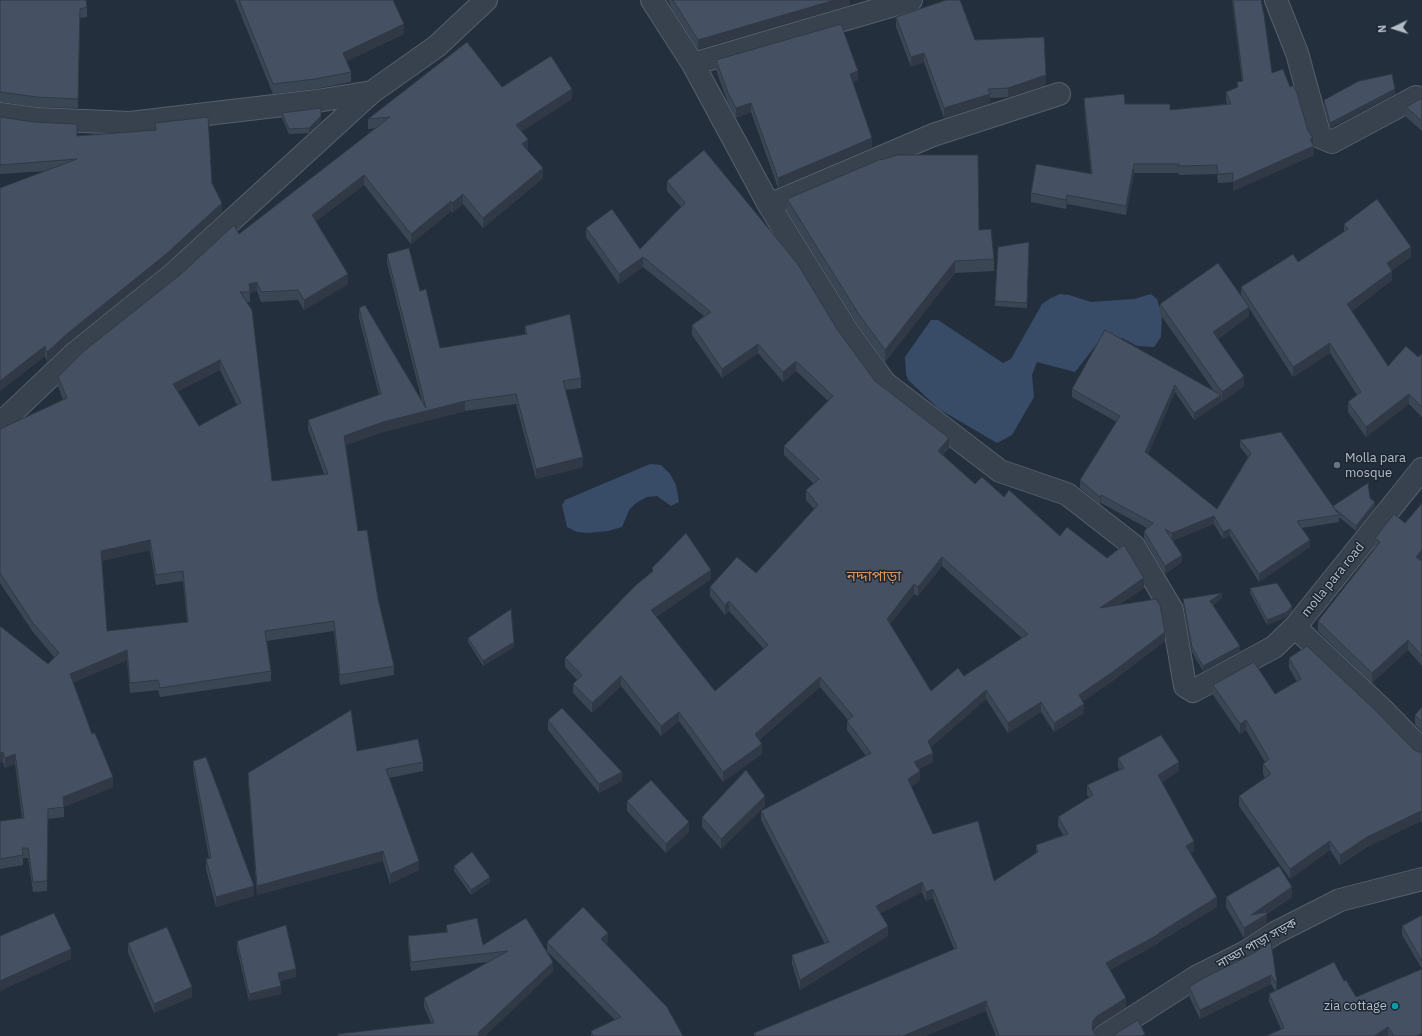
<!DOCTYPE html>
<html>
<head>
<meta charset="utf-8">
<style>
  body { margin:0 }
  #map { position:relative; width:1422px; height:1036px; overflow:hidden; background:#242f3e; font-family:"IBM Plex Sans",sans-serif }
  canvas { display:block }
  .north { position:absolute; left:1374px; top:8px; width:40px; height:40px; -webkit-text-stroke:3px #1d2633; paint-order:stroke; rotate:266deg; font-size:11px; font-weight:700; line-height:16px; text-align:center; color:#b4bcc9 }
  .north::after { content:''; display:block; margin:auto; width:14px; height:18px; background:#b4bcc9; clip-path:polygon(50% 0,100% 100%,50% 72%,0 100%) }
</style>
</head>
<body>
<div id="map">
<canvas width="1422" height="1036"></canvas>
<div class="north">N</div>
</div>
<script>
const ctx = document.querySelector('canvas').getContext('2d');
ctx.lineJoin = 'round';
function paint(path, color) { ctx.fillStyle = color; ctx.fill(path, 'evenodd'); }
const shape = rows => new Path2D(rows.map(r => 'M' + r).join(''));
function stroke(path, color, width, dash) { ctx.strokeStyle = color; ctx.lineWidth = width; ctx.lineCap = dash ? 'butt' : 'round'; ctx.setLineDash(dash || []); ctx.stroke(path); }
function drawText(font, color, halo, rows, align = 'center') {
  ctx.font = font + ' "IBM Plex Sans","Noto Sans Bengali",sans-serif'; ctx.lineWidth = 3; ctx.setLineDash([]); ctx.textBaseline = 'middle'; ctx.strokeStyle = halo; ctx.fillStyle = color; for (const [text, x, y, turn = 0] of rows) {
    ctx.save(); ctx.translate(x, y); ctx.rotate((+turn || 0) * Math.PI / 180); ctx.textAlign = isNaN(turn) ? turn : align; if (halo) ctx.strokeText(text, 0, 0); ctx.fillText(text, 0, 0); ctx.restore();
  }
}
const water = shape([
  [1060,294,1069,295,1091,302,1134,299,1151,294,1157,299,1162,315,1161,337,1154,347,1137,346,1122,338,1110,338,1103,336,1075,372,1037,362,1032,375,1034,397,1012,435,997,443,939,409,908,380,906,374,905,357,931,320,938,320,1003,363,1011,359,1042,304,1051,298],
  [650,464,661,465,670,474,676,485,679,502,671,506,657,496,647,497,636,503,629,510,622,527,608,531,587,533,577,532,567,527,562,505,565,500]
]);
const minor = shape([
  [652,0,693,64,769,205,848,332,885,383,1000,471,1067,494,1134,546,1172,610,1185,686,1193,691,1274,647,1295,627],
  [1276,0,1297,53,1320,137,1332,142,1416,97],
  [693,64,911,0],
  [0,114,36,119,130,123,317,101,372,92],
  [769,205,933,135,1059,94],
  [0,424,76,352,173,274,372,92,437,46,486,0],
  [1422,469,1295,627,1383,710,1422,750],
  [1104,1036,1196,977,1246,952,1275,933,1340,900,1422,879]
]);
const wall = shape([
  [0,0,87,7,87,17,80,18,78,108,37,107,0,102],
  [235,0,393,0,404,34,347,61,351,72,351,82,315,89,273,94],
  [668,0,850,0,850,5,698,49,671,7],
  [1232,0,1261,0,1272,73,1308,131,1313,144,1314,155,1233,191,1233,182,1218,183,1217,174,1179,175,1179,173,1134,173,1126,215,1067,204,1066,209,1031,202,1031,193,1091,174,1084,107,1084,98,1170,110,1227,104,1226,100,1226,92,1237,87,1237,82,1242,81],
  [896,17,975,40,1046,85,1008,97,990,98,990,103,944,118,924,62,911,67,896,27],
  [716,60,858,80,853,82,872,147,778,188,751,112,736,118,728,103,716,70],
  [502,87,572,99,522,131,528,149,527,149,543,178,483,228,463,204,452,213,451,211,411,244,364,185,316,221,348,284,304,310,298,300,261,302,257,291,250,293,250,302,246,302,272,481,324,474,308,429,308,420,379,395,359,318,359,308,422,401,387,263,387,254,420,291,440,348,525,335,525,326,581,378,581,388,565,390,583,467,536,479,516,404,465,411,383,432,346,445,358,531,378,599,394,666,394,675,340,685,334,631,267,641,271,671,271,681,160,697,158,690,130,693,127,660,73,682,92,734,113,787,64,807,64,817,48,819,47,891,33,892,28,858,23,858,23,865,0,869,0,821,22,818,15,764,5,768,3,762,0,626,48,664,54,657,33,632,0,583,0,429,63,400,58,386,58,377,239,234,376,128,368,129,368,119],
  [220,370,237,405,199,426,178,391],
  [150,550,156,585,183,581,187,622,107,631,102,561],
  [1395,94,1330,128,1324,105,1324,100],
  [1422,98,1422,131,1406,117,1406,107],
  [282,113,321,121,309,133,289,134,282,118],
  [0,117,77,136,155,130,155,123,212,183,222,212,165,265,68,342,47,362,45,356,0,391,45,171,0,174],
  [881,160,979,230,994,259,994,271,955,273,885,362,858,325,787,211,787,199],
  [667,181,837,329,875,381,949,448,943,455,975,484,1004,497,1060,536,1144,588,1119,605,1165,641,1114,680,1083,701,1084,713,1054,732,1041,712,1008,733,986,699,931,747,933,762,919,769,920,780,911,787,933,834,994,881,1036,853,1036,845,1063,835,1058,826,1058,817,1089,798,1087,795,1087,785,1120,770,1118,767,1118,758,1179,771,1162,782,1194,851,1190,853,1217,907,1159,942,1159,943,1110,970,1126,1007,1097,1026,1093,1031,1094,1033,1097,1036,996,1036,986,1011,754,1036,754,1033,954,949,933,898,926,901,922,892,880,913,888,936,800,990,792,964,792,955,825,944,761,820,761,811,866,756,847,730,847,721,848,720,820,687,759,740,762,754,723,782,679,721,661,736,621,686,592,713,573,693,573,684,577,680,565,667,565,658,652,572,652,568,711,579,656,617,715,691,764,649,729,611,725,615,710,596,710,587,756,573,814,509,806,500,806,490,814,484,784,455,784,446,828,401,796,371,783,382,758,353,722,378,692,335,692,325,704,316,643,267,619,284,586,237,586,228,640,249,681,207,667,191],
  [942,566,1022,638,964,676,931,691,890,624,914,594,918,596],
  [1344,224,1411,257,1392,270,1392,280,1352,311,1388,366,1418,357,1422,354,1422,417,1409,404,1366,437,1348,412,1348,402,1357,395,1330,353,1293,377,1249,308,1249,316,1218,339,1244,386,1222,402,1221,400,1221,402,1194,420,1175,392,1148,454,1217,509,1248,457,1240,447,1240,440,1333,506,1370,498,1375,507,1356,531,1339,517,1339,522,1302,528,1310,547,1259,582,1230,536,1223,539,1214,524,1172,541,1182,562,1165,574,1144,538,1144,531,1147,528,1101,503,1100,504,1080,488,1080,480,1117,422,1072,397,1072,389,1105,330,1214,391,1160,314,1160,304,1241,296,1241,287,1298,262,1344,232],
  [1029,242,1027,308,995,306,995,301],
  [1405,523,1422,561,1422,666,1408,650,1372,683,1318,631,1318,621,1375,548,1375,538],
  [1250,588,1292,611,1287,617,1267,625,1250,593],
  [1222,598,1213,605,1240,651,1203,671,1192,652,1183,604,1183,599],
  [468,638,514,647,483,666,468,642],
  [1289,658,1413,749,1418,752,1422,752,1422,823,1421,821,1367,847,1340,865,1330,850,1290,879,1239,806,1239,796,1265,778,1263,774,1263,764,1265,762,1246,730,1240,734,1213,695,1213,685,1275,694,1297,682,1289,668],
  [1422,707,1422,732,1415,724,1415,715],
  [548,720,622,781,599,793,548,730],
  [357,751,423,762,423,771,389,778,419,870,390,884,383,861,257,895,248,782,248,773],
  [193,761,254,896,216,907,206,869,206,859,209,858,193,770],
  [627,801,689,832,666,853,627,811],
  [765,806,721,849,702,827,702,817],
  [454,866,490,882,471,895,454,871],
  [1226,897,1292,897,1267,914,1267,923,1244,938,1226,907],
  [1422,915,1422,1036,1388,1036,1388,1035,1387,1036,1266,1036,1281,1029,1269,1002,1269,994,1275,991,1271,984,1200,1019,1189,996,1189,987,1252,954,1271,942,1277,990,1344,981,1356,997,1422,969,1402,935,1402,926],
  [526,918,553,971,485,1036,338,1036,431,1023,424,1007,424,998,488,962,411,971,408,945,408,936,446,932,446,925,483,945],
  [237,941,296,977,280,981,281,994,249,1001,237,949],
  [547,942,608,942,606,944,683,1036,591,1036,591,1031,615,1020,547,951],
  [128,943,192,997,154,1013,128,953]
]);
const shadedWall = shape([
  [835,0,850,0,850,5,698,49,698,40],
  [404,24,404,34,343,63,343,53],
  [924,53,924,62,911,67,911,57],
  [858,71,858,80,850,83,850,74],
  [1046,75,1046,85,1008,97,1008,88],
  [572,89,572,99,516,135,516,125],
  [1395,89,1395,94,1330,128,1330,123],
  [990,94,990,103,944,118,944,108],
  [751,103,751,112,736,118,736,108],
  [321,116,321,121,309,133,309,128],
  [872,138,872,147,778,188,778,178],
  [1313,138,1313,147,1314,146,1314,155,1233,191,1233,182],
  [528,139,528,149,522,154,522,144],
  [1134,164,1134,173,1126,215,1126,206],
  [543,168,543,178,483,228,483,218],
  [364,175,364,185,312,224,312,215],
  [463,194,463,204,452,213,452,203],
  [1067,195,1067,204,1066,209,1066,200],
  [451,201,451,211,411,244,411,234],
  [222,203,222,212,165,265,68,342,47,362,47,352,68,333],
  [1411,247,1411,257,1387,273,1387,263],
  [643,257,643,267,619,284,619,274],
  [955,261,955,273,885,362,885,350],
  [1392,271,1392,280,1347,314,1347,304],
  [348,274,348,284,304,310,304,300],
  [257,282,257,291,250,293,249,284],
  [1249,307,1249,316,1213,342,1213,332],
  [1330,343,1330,353,1293,377,1293,367],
  [758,344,758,353,722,378,722,369],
  [45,346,45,356,0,391,0,381],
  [220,360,220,370,173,394,173,384],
  [796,361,796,371,783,382,783,372],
  [1244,376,1244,386,1222,402,1222,392],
  [1175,385,1175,392,1145,460,1145,452],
  [1409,394,1409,404,1366,437,1366,427],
  [1221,395,1221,402,1194,420,1194,413],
  [465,401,465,411,383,432,344,446,344,436,383,422],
  [949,438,949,448,938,460,938,451],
  [583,457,583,467,536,479,536,469],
  [1101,495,1101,503,1100,504,1100,497],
  [1375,502,1375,507,1356,531,1356,526],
  [1214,516,1214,524,1172,541,1172,533],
  [1230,529,1230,536,1223,539,1223,532],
  [150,540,150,550,101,561,101,551],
  [1310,540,1310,547,1259,582,1259,574],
  [1422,550,1422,560,1416,567,1416,557],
  [1182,555,1182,562,1165,574,1165,566],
  [942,557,942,566,918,596,918,587],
  [711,570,711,579,651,620,651,610],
  [1144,578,1144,588,1100,618,1100,608],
  [914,584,914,594,887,628,887,619],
  [1222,593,1222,598,1210,606,1210,601],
  [729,601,729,611,725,615,725,605],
  [1292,606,1292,611,1287,617,1267,625,1267,620],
  [1165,632,1165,641,1114,680,1079,704,1079,695],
  [1408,640,1408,650,1372,683,1372,673],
  [514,642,514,647,483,666,483,661],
  [1240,646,1240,651,1203,671,1203,666],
  [127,650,127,660,70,684,70,674],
  [621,676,621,686,592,713,592,703],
  [820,677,820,687,755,743,755,734],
  [986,690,986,699,928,750,928,741],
  [1041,702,1041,712,1008,733,1008,723],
  [1084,704,1084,713,1054,732,1054,723],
  [679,712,679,721,661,736,661,726],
  [1246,720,1246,730,1240,734,1240,724],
  [762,744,762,754,723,782,723,772],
  [3,752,3,762,0,763,0,753],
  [933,753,933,762,914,771,914,762],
  [15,754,15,764,5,768,5,758],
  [1179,762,1179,771,1158,785,1158,775],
  [920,771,920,780,908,789,908,779],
  [622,772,622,781,599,793,599,784],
  [113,777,113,787,64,807,63,797],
  [765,796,765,806,721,849,721,839],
  [1421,811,1421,821,1367,847,1340,865,1340,855,1367,837],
  [689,822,689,832,666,853,666,844],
  [1194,841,1194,851,1186,856,1186,846],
  [1330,841,1330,850,1290,879,1290,869],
  [383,851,383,861,257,895,257,886],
  [419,861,419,870,390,884,390,874],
  [490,877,490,882,471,895,471,890],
  [922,882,922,892,876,916,876,906],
  [254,886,254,896,216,907,216,897],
  [1292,887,1292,897,1267,914,1267,923,1244,938,1244,928,1251,915],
  [933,889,933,898,926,901,926,892],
  [1217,897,1217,907,1159,942,1159,943,1106,972,1106,963,1159,933],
  [888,926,888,936,800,990,800,980],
  [608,933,608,942,601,948,601,939],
  [71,949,71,959,0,991,0,995,0,981],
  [553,962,553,971,485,1036,478,1036,478,1033],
  [296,969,296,977,278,981,278,973],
  [1271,975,1271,984,1200,1019,1200,1010],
  [1276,983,1277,983,1277,992,1276,992],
  [281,986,281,994,249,1001,249,994],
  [192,987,192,997,154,1013,154,1004],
  [1126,998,1126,1007,1097,1026,1093,1031,1092,1027,1093,1021,1097,1016],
  [986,1001,986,1011,926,1036,903,1036],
  [1388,1027,1388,1035,1387,1036,1374,1036],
  [1422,1033,1422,1036,1416,1036]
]);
const building = shape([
  [0,0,86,0,87,7,80,9,78,99,37,97,0,92,0,0],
  [239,0,393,0,404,24,343,53,351,72,315,79,273,84,239,0],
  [673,0,835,0,698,40,673,0],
  [946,0,960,0,975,40,1044,37,1046,75,1008,88,988,89,990,94,944,108,924,53,911,57,896,17,946,0],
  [1233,0,1261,0,1264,15,1272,73,1283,69,1290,87,1293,85,1297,93,1308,131,1313,138,1310,139,1314,146,1233,182,1233,173,1218,174,1217,165,1179,166,1179,164,1134,164,1126,206,1067,195,1066,200,1031,193,1036,164,1092,174,1084,98,1124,94,1125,104,1170,104,1170,110,1231,104,1226,92,1238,87,1237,82,1243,81,1233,0],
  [841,24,858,71,850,74,872,138,778,178,751,103,736,108,728,93,716,60,841,24],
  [467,42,502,87,551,56,572,89,516,125,528,139,522,144,543,168,483,218,463,194,452,203,451,201,411,234,364,175,312,215,348,274,304,300,298,290,261,292,257,282,249,284,250,292,240,292,252,310,272,481,328,474,308,420,381,394,359,308,365,305,426,408,387,254,409,248,420,291,426,289,440,348,527,334,525,326,570,314,581,378,563,381,583,457,536,469,516,394,465,401,383,422,344,436,358,531,367,530,378,599,394,666,340,675,334,621,265,631,271,671,160,688,158,680,130,683,127,650,70,674,92,734,95,733,113,777,63,797,64,807,48,809,47,881,33,882,28,848,22,848,23,855,0,859,0,821,24,818,15,754,5,758,3,752,0,753,0,626,48,664,59,653,33,623,0,573,0,429,67,398,58,377,84,351,181,274,234,225,239,234,390,117,368,119,467,42],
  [220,360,241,403,199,426,173,384,220,360],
  [150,540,156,575,183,571,188,622,107,631,101,551,150,540],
  [1392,74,1395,89,1330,123,1324,100,1359,81,1392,74],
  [1422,98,1422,121,1406,107,1422,98],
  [321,108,321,116,309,128,289,129,282,113,321,108],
  [0,117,34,122,77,124,77,136,156,130,155,123,208,117,212,183,222,203,165,255,68,333,47,352,45,346,0,381,0,188,77,159,0,165,0,117],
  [704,150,797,263,837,329,875,381,949,438,938,451,975,484,982,477,1004,497,1009,490,1060,536,1067,527,1107,558,1124,545,1144,578,1100,608,1156,599,1160,605,1165,632,1114,671,1079,695,1084,704,1054,723,1041,702,1008,723,986,690,928,741,933,753,914,762,920,771,908,779,933,834,978,821,994,881,1038,852,1036,845,1068,834,1058,817,1093,795,1087,785,1124,768,1118,758,1161,735,1179,762,1158,775,1194,841,1186,846,1217,897,1159,933,1159,934,1106,963,1126,998,1097,1016,1093,1021,1092,1027,1094,1033,1097,1036,999,1036,986,1001,903,1036,755,1036,756,1036,754,1033,957,948,933,889,926,892,922,882,876,906,888,926,800,980,792,955,829,942,761,811,871,753,847,721,853,716,820,677,755,734,762,744,723,772,679,712,661,726,621,676,592,703,573,684,582,675,565,658,635,586,653,571,652,568,686,533,711,570,651,610,715,691,768,645,729,601,725,605,710,587,737,557,756,573,818,505,806,490,819,479,784,446,833,396,796,361,783,372,758,344,722,369,692,325,711,312,643,257,619,274,586,228,612,209,640,249,685,203,667,181,704,150],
  [942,557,1028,634,964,676,958,668,931,691,887,619,914,584,918,587,942,557],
  [897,155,978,155,979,230,991,229,994,259,955,261,885,350,858,313,787,199,881,159,881,160,897,155],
  [1377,199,1411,247,1387,263,1392,271,1347,304,1388,366,1406,346,1418,357,1422,354,1422,407,1409,394,1366,427,1348,402,1361,392,1330,343,1293,367,1241,287,1293,254,1298,262,1348,229,1344,224,1377,199],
  [1029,242,1027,303,995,301,998,247,1029,242],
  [1218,263,1249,307,1213,332,1244,376,1222,392,1160,304,1218,263],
  [1105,330,1221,395,1194,413,1175,385,1145,452,1217,509,1251,453,1240,440,1281,432,1339,515,1297,521,1310,540,1259,574,1230,529,1223,532,1214,516,1172,533,1165,529,1182,555,1165,566,1144,531,1153,523,1101,495,1100,497,1080,480,1120,416,1072,389,1105,330],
  [1368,483,1370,498,1375,502,1356,526,1334,508,1333,506,1368,483],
  [1422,503,1422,550,1416,557,1422,561,1422,656,1408,640,1372,673,1318,621,1380,542,1375,538,1394,514,1405,523,1422,503],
  [1277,583,1292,606,1287,612,1267,620,1250,588,1277,583],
  [1222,593,1210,601,1240,646,1203,666,1192,647,1183,599,1222,593],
  [511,609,514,642,483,661,468,638,511,609],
  [1307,646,1374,709,1413,749,1418,752,1422,752,1422,813,1421,811,1367,837,1340,855,1330,841,1290,869,1239,796,1271,774,1263,764,1269,759,1246,720,1240,724,1213,685,1254,662,1275,694,1301,679,1289,658,1307,646],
  [1422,707,1422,722,1415,715,1422,707],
  [562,708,622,772,599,784,548,720,562,708],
  [351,710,357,751,418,739,423,762,386,769,419,861,390,874,383,851,257,886,248,773,351,710],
  [206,757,254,886,216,897,206,859,211,858,193,761,206,757],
  [746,770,765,796,721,839,702,817,746,770],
  [651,780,689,822,666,844,627,801,651,780],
  [472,852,490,877,471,890,454,866,472,852],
  [1279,866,1292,887,1251,915,1267,912,1267,914,1244,928,1226,897,1279,866],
  [583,907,608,933,601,939,667,1007,683,1036,593,1036,591,1031,621,1017,547,942,583,907],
  [54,913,71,949,0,981,0,936,54,913],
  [1422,915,1422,961,1402,926,1422,915],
  [477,918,483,945,526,918,553,962,478,1033,479,1036,338,1036,338,1034,434,1023,424,998,508,951,411,962,408,936,448,932,446,925,477,918],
  [286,925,296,969,278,973,281,986,249,994,237,941,286,925],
  [167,927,192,987,154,1004,128,943,167,927],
  [1271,942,1277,983,1276,983,1271,975,1200,1010,1189,987,1202,979,1252,954,1271,942],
  [1334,962,1344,981,1346,980,1356,997,1422,969,1422,1033,1416,1036,1394,1036,1388,1027,1374,1036,1266,1036,1284,1028,1269,994,1334,962],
  [1138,1020,1145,1034,1142,1036,1112,1036,1138,1020]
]);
const markers = [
  [1337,465,4,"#6b7280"],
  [1395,1006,4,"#0f9aa8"]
];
const poiNames = [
  ["Molla para",1345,458],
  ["mosque",1345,473],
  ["zia cottage",1387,1006,"right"]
];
const streetNames = [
  ["molla para road",1333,580,-51],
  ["নাড্ডা পাড়া সড়ক",1257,944,-29]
];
const quarterNames = [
  ["নদ্দাপাড়া",874,577]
];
paint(water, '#394c67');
stroke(minor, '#565f6c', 24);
stroke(minor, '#38414e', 22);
paint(wall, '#3b4654');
paint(shadedWall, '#303945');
paint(building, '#455162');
stroke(building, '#303945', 1);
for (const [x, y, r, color] of markers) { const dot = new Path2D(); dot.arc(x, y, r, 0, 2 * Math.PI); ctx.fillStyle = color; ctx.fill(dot); stroke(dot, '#1d2633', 1.5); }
drawText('13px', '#b4bcc9', '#1d2633', poiNames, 'left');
drawText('13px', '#b4bcc9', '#1d2633', streetNames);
drawText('15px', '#d59563', '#1d2633', quarterNames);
</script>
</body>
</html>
